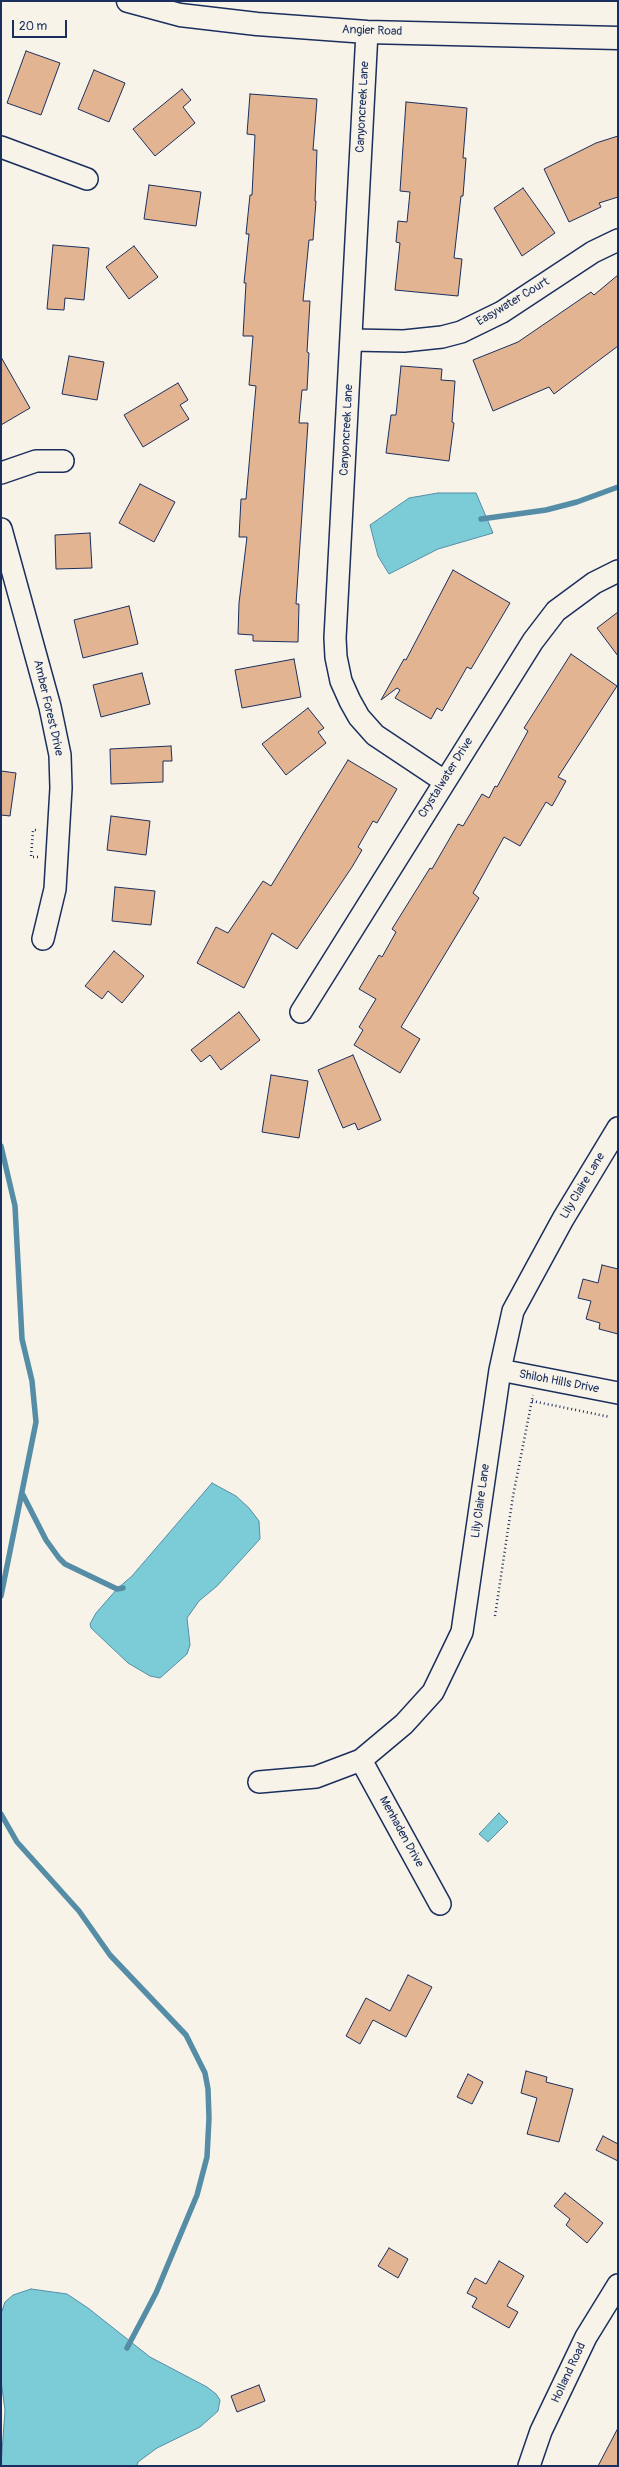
<!DOCTYPE html>
<html>
<head>
<meta charset="utf-8">
<style>
  body { margin:0 }
  #map { position:relative; width:619px; height:2467px; overflow:hidden; background:#f7f3e8; font-family:Pangolin,sans-serif }
  canvas { display:block }
  .frame { position:absolute; inset:0; border:2px solid #1b2f5e; pointer-events:none }
  .scale { position:absolute; left:12px; top:20px; width:55px; height:18px; box-sizing:border-box; border:2px solid #1b2f5e; border-top:0; padding-left:5px; font-size:12px; line-height:14px; white-space:nowrap; color:#1b2f5e; -webkit-text-stroke:3px #f7f3e8; paint-order:stroke }
</style>
</head>
<body>
<div id="map">
<canvas width="619" height="2467"></canvas>
<div class="frame"></div>
<div class="scale">20 m</div>
</div>
<script>
const ctx = document.querySelector('canvas').getContext('2d');
ctx.lineJoin = 'round';
function paint(path, color) { ctx.fillStyle = color; ctx.fill(path, 'evenodd'); }
const shape = rows => new Path2D(rows.map(r => 'M' + r).join(''));
function stroke(path, color, width, dash) { ctx.strokeStyle = color; ctx.lineWidth = width; ctx.lineCap = dash ? 'butt' : 'round'; ctx.setLineDash(dash || []); ctx.stroke(path); }
function drawText(font, color, halo, rows, align = 'center') {
  ctx.font = font + ' Pangolin,sans-serif'; ctx.lineWidth = 3; ctx.setLineDash([]); ctx.textBaseline = 'middle'; ctx.strokeStyle = halo; ctx.fillStyle = color; for (const [text, x, y, turn = 0] of rows) {
    ctx.save(); ctx.translate(x, y); ctx.rotate((+turn || 0) * Math.PI / 180); ctx.textAlign = isNaN(turn) ? turn : align; if (halo) ctx.strokeText(text, 0, 0); ctx.fillText(text, 0, 0); ctx.restore();
  }
}
const water = shape([
  [438,493,476,493,493,533,438,549,389,574,378,556,370,525,409,498,438,493],
  [212,1483,236,1496,249,1508,259,1521,260,1539,217,1586,199,1601,187,1618,190,1645,187,1654,160,1678,150,1676,128,1663,91,1628,90,1624,96,1613,117,1589,132,1576,212,1483],
  [499,1813,508,1822,488,1842,479,1834,499,1813],
  [31,2289,67,2294,88,2308,150,2357,207,2387,216,2394,220,2400,218,2411,200,2427,157,2448,138,2462,137,2466,1,2466,5,2410,1,2381,1,2314,5,2302,13,2295,31,2289]
]);
const stream = shape([
  [481,519,546,510,577,502,618,487],
  [1,1146,15,1206,22,1339,32,1381,36,1422,1,1596],
  [22,1493,46,1540,59,1558,65,1564,117,1589,123,1588],
  [1,1814,17,1842,79,1911,110,1955,186,2035,205,2073,208,2089,209,2118,207,2157,197,2195,156,2293,127,2348]
]);
const building = shape([
  [26,51,60,63,41,115,7,103,26,51],
  [94,70,125,83,109,122,78,109,94,70],
  [182,89,191,100,183,107,195,123,155,156,133,129,182,89],
  [250,94,317,99,313,150,317,150,315,201,316,201,313,240,309,240,303,301,310,301,307,352,309,353,307,390,302,390,299,423,308,423,296,604,299,604,298,642,253,641,253,635,238,634,239,603,247,537,239,537,241,499,246,499,256,386,249,385,253,336,243,336,246,283,244,283,249,234,246,234,250,195,252,195,255,135,247,134,250,94],
  [406,102,467,108,463,158,466,158,463,196,461,196,454,258,462,259,458,296,395,290,400,243,396,242,398,221,407,222,410,192,400,191,406,102],
  [618,136,618,197,599,203,601,207,569,222,544,169,596,143,618,136],
  [149,185,201,192,196,226,144,219,149,185],
  [523,188,555,233,522,256,494,208,523,188],
  [53,245,89,248,84,300,65,298,64,310,47,309,53,245],
  [134,246,158,277,129,299,106,267,134,246],
  [618,275,618,346,554,394,549,387,493,411,473,360,518,342,591,292,594,295,618,275],
  [69,356,104,362,97,400,62,394,69,356],
  [1,357,30,408,1,425,1,357],
  [401,366,442,369,441,380,455,381,452,422,454,423,449,461,386,453,391,415,396,415,401,366],
  [178,383,188,400,180,405,189,419,143,447,124,415,178,383],
  [140,484,175,502,154,542,119,523,140,484],
  [90,533,92,568,56,569,55,535,90,533],
  [453,570,510,603,471,669,467,667,442,711,437,708,431,719,395,698,400,690,397,688,381,700,404,659,406,660,453,570],
  [129,606,138,644,83,658,74,620,129,606],
  [618,612,618,656,597,628,618,612],
  [571,654,617,686,558,777,566,781,552,806,546,802,520,846,504,837,473,893,479,898,401,1027,420,1039,400,1073,354,1045,363,1030,359,1027,376,999,359,989,379,955,382,957,396,932,392,929,430,868,432,869,458,824,463,826,482,794,489,798,495,786,497,787,528,731,524,728,571,654],
  [294,659,301,697,242,708,235,670,294,659],
  [142,673,150,704,101,717,93,685,142,673],
  [308,708,324,728,318,732,326,743,286,775,262,744,308,708],
  [171,746,172,761,163,761,163,782,111,784,110,749,171,746],
  [348,760,397,789,377,823,373,821,358,847,362,850,352,867,297,949,272,933,244,988,197,963,216,927,228,933,263,881,271,886,348,760],
  [1,771,16,773,10,816,1,815,1,771],
  [111,816,150,821,146,855,107,850,111,816],
  [115,887,155,891,151,925,112,921,115,887],
  [114,951,144,976,122,1003,108,991,102,999,85,986,114,951],
  [239,1012,260,1040,221,1070,210,1055,201,1062,191,1050,239,1012],
  [353,1055,381,1120,358,1130,355,1123,343,1128,318,1070,353,1055],
  [271,1075,308,1081,299,1138,262,1132,271,1075],
  [602,1265,618,1269,618,1334,599,1329,600,1323,586,1319,591,1301,578,1298,583,1279,598,1283,602,1265],
  [408,1975,432,1987,406,2037,373,2020,360,2044,346,2036,366,1998,390,2011,408,1975],
  [526,2071,547,2077,546,2082,573,2089,559,2142,527,2134,537,2098,521,2093,526,2071],
  [468,2074,483,2082,472,2104,457,2097,468,2074],
  [603,2136,618,2144,618,2161,596,2150,603,2136],
  [565,2193,603,2223,587,2243,566,2225,570,2219,554,2206,565,2193],
  [389,2248,408,2259,398,2278,378,2266,389,2248],
  [499,2261,524,2276,507,2306,518,2312,509,2328,472,2307,477,2298,467,2293,475,2278,486,2284,499,2261],
  [259,2385,265,2401,237,2412,231,2396,259,2385],
  [618,2428,618,2466,598,2466,618,2428]
]);
const path = shape([
  [38,857,31,857,33,830,39,830],
  [532,1401,610,1417],
  [495,1616,513,1496,533,1395]
]);
const street = shape([
  [367,32,335,638,336,657,341,681,350,701,359,717,375,735,444,781],
  [1,147,87,179],
  [351,340,404,341,442,337,461,332,502,312,593,252,618,240],
  [1,473,36,461,63,461],
  [1,529,50,707,60,755,61,788,55,889,43,939],
  [301,1012,533,641,556,611,594,583,618,571],
  [500,1370,618,1393],
  [361,1760,440,1904],
  [259,1782,316,1777,361,1760,404,1724,433,1692,462,1632,500,1370,513,1311,563,1219,618,1128],
  [529,2466,541,2431,586,2337,618,2285]
]);
const secondary = shape([
  [128,1,180,15,257,24,367,32,618,38]
]);
const streetNames = [
  ["Angier Road",372,31,2],
  ["Canyoncreek Lane",363,107,-87],
  ["Easywater Court",513,302,-31],
  ["Canyoncreek Lane",347,430,-87],
  ["Amber Forest Drive",48,708,77],
  ["Crystalwater Drive",446,778,-58],
  ["Lily Claire Lane",583,1186,-59],
  ["Shiloh Hills Drive",559,1382,11],
  ["Lily Claire Lane",481,1501,-82],
  ["Menhaden Drive",401,1832,61],
  ["Holland Road",569,2373,-65]
];
paint(water, '#7cccd7');
stroke(water, '#558da7', 1);
stroke(stream, '#558da7', 5.5);
paint(building, '#e2b492');
stroke(building, '#1b2f5e', 1);
stroke(street, '#1b2f5e', 24);
stroke(secondary, '#1b2f5e', 25);
stroke(path, '#1b2f5e', 2.5, [1, 3]);
stroke(street, '#f7f3e8', 21);
stroke(secondary, '#f7f3e8', 22);
drawText('12px', '#1b2f5e', '#f7f3e8', streetNames);
</script>
</body>
</html>
